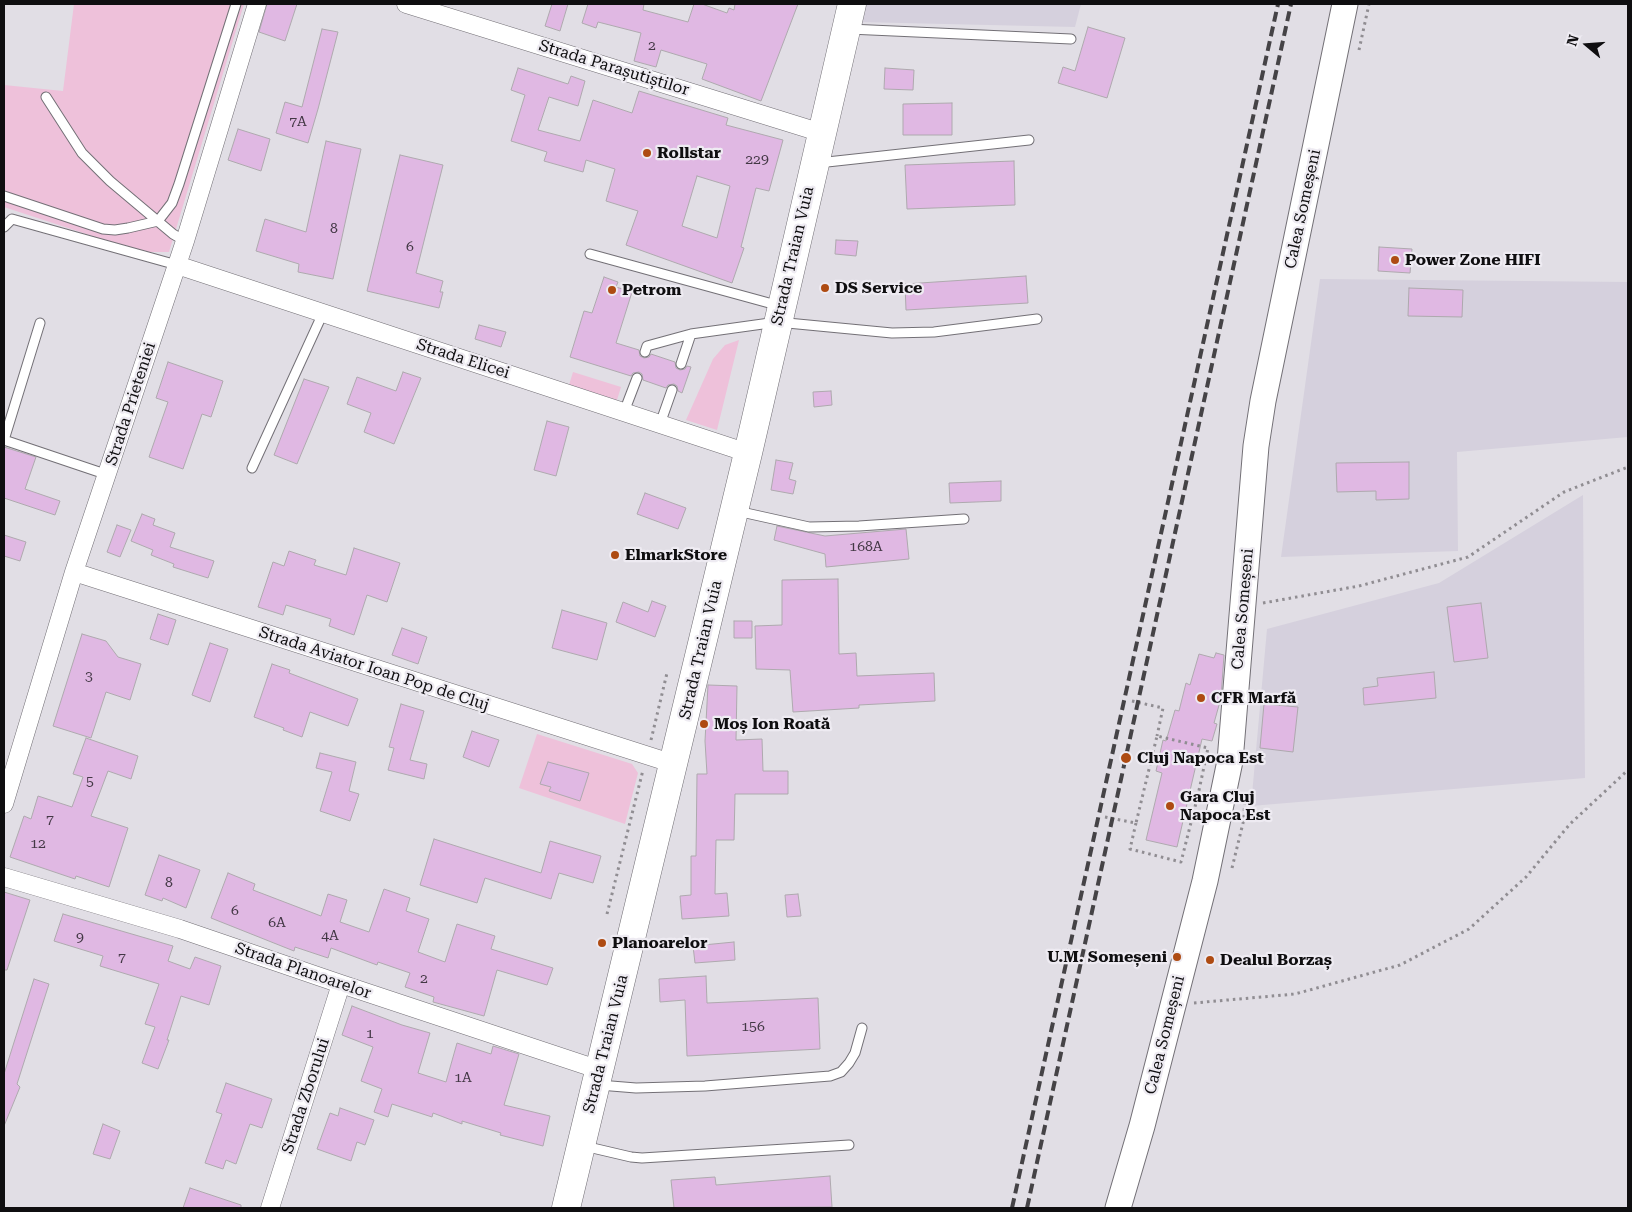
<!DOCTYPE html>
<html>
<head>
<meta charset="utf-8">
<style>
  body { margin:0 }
  #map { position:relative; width:1632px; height:1212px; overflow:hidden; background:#e1dee5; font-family:"Roboto Serif",serif }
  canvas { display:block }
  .frame { position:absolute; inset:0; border:5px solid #0f0e10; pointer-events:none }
  .north { position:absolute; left:1562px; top:20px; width:50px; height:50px; -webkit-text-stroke:4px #eeebf2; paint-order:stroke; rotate:288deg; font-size:14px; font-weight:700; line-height:20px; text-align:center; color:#0f0e10 }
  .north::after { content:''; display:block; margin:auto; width:18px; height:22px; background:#0f0e10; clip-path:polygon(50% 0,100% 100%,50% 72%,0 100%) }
</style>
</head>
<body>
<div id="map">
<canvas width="1632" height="1212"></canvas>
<div class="frame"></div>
<div class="north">N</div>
</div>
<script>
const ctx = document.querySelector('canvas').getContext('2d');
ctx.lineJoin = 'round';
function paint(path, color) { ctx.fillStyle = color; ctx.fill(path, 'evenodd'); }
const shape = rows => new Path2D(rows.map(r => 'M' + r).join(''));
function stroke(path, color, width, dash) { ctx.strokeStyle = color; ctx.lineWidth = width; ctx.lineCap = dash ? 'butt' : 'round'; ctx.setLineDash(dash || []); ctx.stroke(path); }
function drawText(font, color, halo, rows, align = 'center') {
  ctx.font = font + ' "Roboto Serif",serif'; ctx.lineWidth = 4.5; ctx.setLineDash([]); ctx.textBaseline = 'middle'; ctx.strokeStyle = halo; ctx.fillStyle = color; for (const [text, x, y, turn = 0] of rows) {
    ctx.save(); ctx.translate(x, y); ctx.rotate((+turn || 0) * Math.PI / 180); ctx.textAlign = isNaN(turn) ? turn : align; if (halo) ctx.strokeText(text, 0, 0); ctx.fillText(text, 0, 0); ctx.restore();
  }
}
const built = shape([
  [864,4,1081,4,1075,27,859,22],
  [1320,279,1628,282,1628,437,1457,452,1458,551,1281,557],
  [1583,495,1585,778,1251,806,1267,629,1439,583]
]);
const green = shape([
  [74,4,244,4,169,252,141,252,4,207,4,85,63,91],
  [739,340,717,430,686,420,713,359,725,345],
  [573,372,621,387,617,400,569,385],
  [537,734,632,764,638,773,625,824,519,788]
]);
const building = shape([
  [267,4,297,4,285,41,259,32,267,4],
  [552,4,568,4,560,31,545,26,552,4],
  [588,4,644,4,643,10,688,22,694,4,702,4,727,13,729,8,734,10,735,4,798,4,761,101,702,79,707,64,661,50,656,67,634,61,641,33,598,22,596,28,582,23,588,4],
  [1088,27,1125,38,1107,98,1058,83,1063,67,1075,71,1088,27],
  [322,29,338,32,318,109,308,143,276,133,285,102,302,107,322,29],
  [518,68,568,84,571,76,585,81,578,106,549,97,538,130,580,141,593,100,632,113,639,91,728,118,726,125,783,140,769,191,756,188,741,247,744,248,732,283,626,245,638,211,606,201,615,169,586,160,583,172,544,161,547,152,511,141,525,95,511,90,518,68],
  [697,176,730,186,717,238,682,226,697,176],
  [885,68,914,70,913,90,884,89,885,68],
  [952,103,952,135,903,135,903,104,952,103],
  [238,129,270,139,261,171,228,160,238,129],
  [326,141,361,149,333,279,298,272,299,264,256,251,265,219,306,232,326,141],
  [400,155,443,165,416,273,443,281,440,292,443,292,439,308,367,291,400,155],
  [1014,161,1015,205,907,209,905,165,1014,161],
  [836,240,858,241,856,256,835,254,836,240],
  [1379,247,1412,249,1410,273,1378,271,1379,247],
  [1026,276,1028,303,906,310,905,284,1026,276],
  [604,277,618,282,616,287,632,292,616,343,639,350,640,356,644,358,649,357,651,354,675,362,676,368,680,370,685,369,687,366,691,367,682,393,678,391,677,386,674,384,668,385,666,388,643,380,642,374,639,372,633,373,631,376,570,357,584,311,592,313,604,277],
  [1409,288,1463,290,1462,317,1408,316,1409,288],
  [479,325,506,332,501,347,475,339,479,325],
  [168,362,223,381,211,417,202,414,183,469,149,457,168,402,156,398,168,362],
  [403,372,421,378,394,444,364,432,371,413,347,404,357,377,396,391,403,372],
  [304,379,329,387,297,464,274,455,304,379],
  [831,391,832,405,814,407,813,392,831,391],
  [547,421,569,427,556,476,534,470,547,421],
  [4,447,36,457,25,489,60,501,55,515,4,498,4,447],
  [776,460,793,463,789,479,796,481,793,494,771,490,776,460],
  [1409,462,1409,499,1376,500,1376,491,1337,492,1336,463,1409,462],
  [1001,481,1001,501,950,503,949,483,1001,481],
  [645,493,686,508,678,529,637,514,645,493],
  [142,514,155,519,153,525,175,533,170,547,214,561,208,578,173,567,174,564,151,555,153,550,131,541,142,514],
  [117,525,131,530,120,557,107,552,117,525],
  [777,526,825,536,906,529,909,559,826,567,825,554,774,540,777,526],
  [4,535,26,542,20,561,4,556,4,535],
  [354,548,400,563,387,602,367,595,354,635,329,626,331,619,286,605,283,615,258,607,273,562,284,566,289,551,316,560,314,565,346,575,354,548],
  [838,579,839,654,856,653,857,676,934,673,935,701,859,705,859,708,793,712,790,670,756,669,755,626,782,625,782,580,838,579],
  [652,601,666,606,655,637,616,622,623,602,648,612,652,601],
  [1481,603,1488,658,1454,662,1447,607,1481,603],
  [562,610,607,623,597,660,552,648,562,610],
  [158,614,176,620,168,645,150,639,158,614],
  [734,621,752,621,752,638,734,638,734,621],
  [402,628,427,637,418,664,392,655,402,628],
  [82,634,106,641,118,657,141,664,130,700,106,692,91,738,53,726,82,634],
  [210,643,228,649,210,702,192,695,210,643],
  [1216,653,1224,655,1221,698,1214,723,1217,724,1212,741,1202,739,1177,847,1146,840,1162,773,1156,771,1163,740,1166,741,1175,710,1179,711,1186,683,1190,685,1199,654,1214,658,1216,653],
  [272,664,290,670,289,673,358,699,348,726,310,712,302,737,283,730,284,728,254,717,272,664],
  [1434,672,1436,698,1364,705,1363,688,1378,686,1377,678,1434,672],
  [708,685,737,686,736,740,762,739,763,771,788,771,788,794,735,794,734,840,716,840,715,894,727,893,729,916,682,919,680,896,691,895,691,856,696,856,697,774,707,774,705,741,708,685],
  [401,704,424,711,410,760,427,764,424,779,388,770,394,748,389,747,401,704],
  [1264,704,1298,707,1293,752,1260,748,1264,704],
  [472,731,499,740,489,767,463,757,472,731],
  [86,738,138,756,131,779,108,771,91,816,128,828,109,887,76,876,75,879,10,857,24,816,31,819,38,796,72,807,83,777,73,774,86,738],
  [320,753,356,762,349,791,359,794,350,821,320,811,332,772,316,768,320,753],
  [548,762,589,773,580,801,549,791,551,787,540,784,548,762],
  [434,839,541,873,550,841,601,856,593,883,559,873,551,899,485,878,477,903,420,885,434,839],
  [159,855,200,870,186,908,163,898,162,901,145,895,159,855],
  [228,873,255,884,253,890,321,916,328,894,347,900,340,922,369,932,384,889,410,898,406,911,429,919,418,952,445,962,457,924,495,936,491,949,553,968,547,985,497,970,484,1016,433,1002,434,997,405,987,410,973,378,962,377,965,331,948,328,958,295,947,294,951,211,918,228,873],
  [4,892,30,900,7,970,4,970,4,892],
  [798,894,801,916,787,917,785,895,798,894],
  [63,914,173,946,168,961,190,969,195,957,221,966,209,1005,181,996,167,1040,169,1040,158,1069,142,1063,155,1027,145,1024,159,984,100,966,103,956,54,941,63,914],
  [734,942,735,960,695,963,693,946,734,942],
  [706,976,707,1003,818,998,820,1049,687,1056,685,1000,660,1002,659,979,706,976],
  [34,979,49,984,17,1084,20,1087,4,1126,4,1074,34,979],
  [352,1006,402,1025,430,1033,418,1073,446,1082,457,1043,491,1054,493,1046,519,1054,504,1105,550,1116,543,1146,500,1135,501,1133,462,1121,462,1124,433,1113,432,1117,392,1104,388,1117,374,1112,382,1089,361,1081,373,1047,342,1035,352,1006],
  [226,1083,272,1099,262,1128,250,1124,236,1164,226,1160,223,1169,205,1163,222,1114,216,1112,226,1083],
  [340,1108,374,1120,365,1145,357,1142,351,1161,317,1149,330,1113,338,1116,340,1108],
  [103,1124,120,1131,110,1159,93,1154,103,1124],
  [830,1176,832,1207,674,1208,671,1180,715,1177,716,1185,830,1176],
  [190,1188,241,1205,241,1208,183,1208,190,1188]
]);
const path = shape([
  [1359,50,1369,4],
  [1263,603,1359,586,1468,557,1564,492,1628,467],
  [1132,701,1163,708,1157,736],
  [651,740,667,673],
  [1105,817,1136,823,1157,736,1208,748,1198,795,1202,796],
  [1136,823,1130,849,1181,862,1198,795],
  [1232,868,1243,823,1245,801],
  [607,914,643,770],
  [1194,1003,1295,994,1400,965,1469,929,1526,877,1570,824,1628,770]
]);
const service = shape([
  [849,29,1071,39],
  [46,97,82,153,110,181,173,234,185,241],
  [818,163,1029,140],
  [4,196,103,229,115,230,128,228,158,221,172,203,179,184,236,4],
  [4,227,12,219,177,265],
  [590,254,780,306],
  [645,352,647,346,691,334,777,322,892,333,934,332,1037,319],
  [681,364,691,334],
  [624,412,637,378],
  [660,424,672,390],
  [4,440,40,323],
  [4,440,108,475],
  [252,468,323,313],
  [737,511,809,527,859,526,964,519],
  [599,1085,636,1088,705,1086,830,1076,841,1072,849,1063,855,1053,862,1028],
  [584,1146,631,1157,642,1158,849,1145]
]);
const minor = shape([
  [406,4,822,133],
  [177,265,748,453],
  [74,572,674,764],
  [4,804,74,572,185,241,257,4],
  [4,877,180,929,341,984,600,1070],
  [270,1208,341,984]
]);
const secondary = shape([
  [1118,1208,1142,1126,1205,881,1230,761,1256,446,1263,401,1345,4]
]);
const primary = shape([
  [566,1208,748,453,852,4]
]);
const rail = shape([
  [1012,1208,1278,4],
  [1027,1208,1291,4]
]);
const markers = [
  [647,153,5,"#ae4b12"],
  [1395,260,5,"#ae4b12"],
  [825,288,5,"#ae4b12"],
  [612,290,5,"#ae4b12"],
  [615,555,5,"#ae4b12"],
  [1201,698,5,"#ae4b12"],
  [704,724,5,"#ae4b12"],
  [1126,758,6,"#ae4b12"],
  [1170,806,5,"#ae4b12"],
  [602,943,5,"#ae4b12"],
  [1177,957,5,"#ae4b12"],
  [1210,960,5,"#ae4b12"]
];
const numberNames = [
  ["2",652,46],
  ["7A",298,122],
  ["229",757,160],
  ["8",334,229],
  ["6",410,247],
  ["168A",866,547],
  ["3",89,677],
  ["5",90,782],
  ["7",50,820],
  ["12",38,844],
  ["8",169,883],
  ["6",235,911],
  ["6A",277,923],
  ["4A",330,936],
  ["9",80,938],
  ["7",122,958],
  ["2",424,979],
  ["156",753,1027],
  ["1",370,1034],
  ["1A",463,1078]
];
const streetNames = [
  ["Strada Parașutiștilor",614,68,17],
  ["Calea Someșeni",1303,209,-78],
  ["Strada Traian Vuia",793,256,-77],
  ["Strada Elicei",463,359,18],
  ["Strada Prieteniei",131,404,-72],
  ["Calea Someșeni",1243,609,-85],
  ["Strada Traian Vuia",701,650,-77],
  ["Strada Aviator Ioan Pop de Cluj",374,669,18],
  ["Strada Planoarelor",303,971,19],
  ["Calea Someșeni",1165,1035,-76],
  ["Strada Traian Vuia",606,1044,-76],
  ["Strada Zborului",306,1096,-72]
];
const poiNames = [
  ["Rollstar",657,153],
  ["Power Zone HIFI",1405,260],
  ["DS Service",835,288],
  ["Petrom",622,290],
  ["ElmarkStore",625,555],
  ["CFR Marfă",1211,698],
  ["Moș Ion Roată",714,724],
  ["Cluj Napoca Est",1137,758],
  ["Gara Cluj",1180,797],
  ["Napoca Est",1180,815],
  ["Planoarelor",612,943],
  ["U.M. Someșeni",1167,957,"right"],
  ["Dealul Borzaș",1220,960]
];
paint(built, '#d5d0dd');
paint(green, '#eec1da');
paint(building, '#e0b8e3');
stroke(building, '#aea9ae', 1);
stroke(service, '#737076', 11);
stroke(minor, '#737076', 19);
stroke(secondary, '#737076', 27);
stroke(primary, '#737076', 29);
stroke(path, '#908d92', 3, [2.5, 4]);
stroke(service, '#fff', 9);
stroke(minor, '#fff', 18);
stroke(secondary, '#fff', 25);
stroke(primary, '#fff', 28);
stroke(rail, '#454346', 4, [10, 5]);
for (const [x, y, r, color] of markers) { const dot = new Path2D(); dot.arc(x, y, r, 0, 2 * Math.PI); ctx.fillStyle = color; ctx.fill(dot); stroke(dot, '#eeebf2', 2); }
drawText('14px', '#433845', null, numberNames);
drawText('16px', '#0f0e10', '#eeebf2', streetNames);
drawText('bold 16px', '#0f0e10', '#eeebf2', poiNames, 'left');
</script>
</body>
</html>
